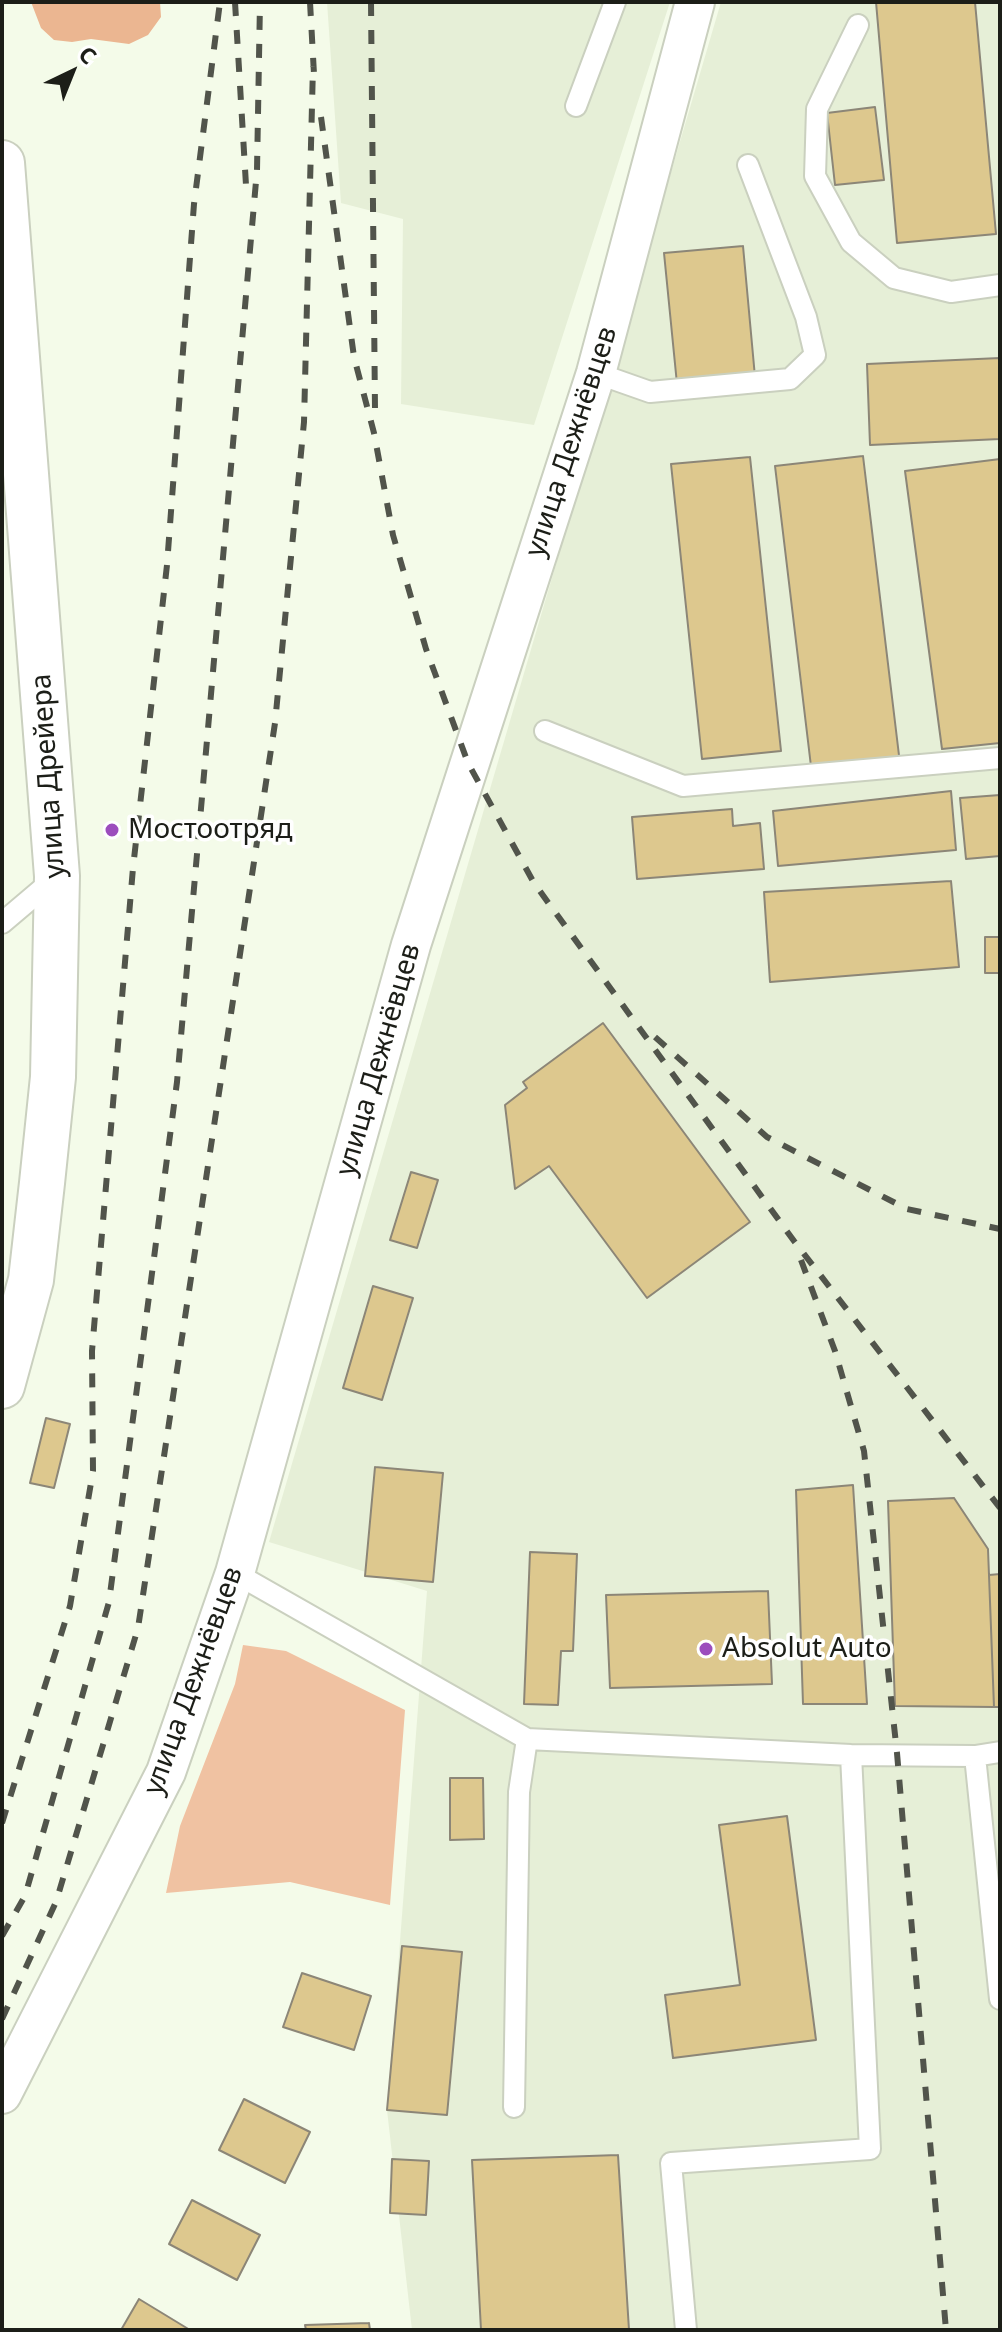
<!DOCTYPE html>
<html>
<head>
<meta charset="utf-8">
<style>
  body { margin:0 }
  #map { position:relative; width:1002px; height:2332px; overflow:hidden; background:#f4fbe9; font-family:"Noto Sans",sans-serif }
  canvas { display:block }
  .frame { position:absolute; inset:0; border:4px solid #1c1e18; pointer-events:none }
  .north { position:absolute; left:32px; top:32px; width:80px; height:80px; -webkit-text-stroke:6px #fff; paint-order:stroke; rotate:43deg; font-size:22px; font-weight:700; line-height:32px; text-align:center; color:#1c1e18 }
  .north::after { content:''; display:block; margin:auto; width:28px; height:36px; background:#1c1e18; clip-path:polygon(50% 0,100% 100%,50% 72%,0 100%) }
</style>
</head>
<body>
<div id="map">
<canvas width="1002" height="2332"></canvas>
<div class="frame"></div>
<div class="north">С</div>
</div>
<script>
const ctx = document.querySelector('canvas').getContext('2d');
ctx.lineJoin = 'round';
function paint(path, color) { ctx.fillStyle = color; ctx.fill(path, 'evenodd'); }
const shape = rows => new Path2D(rows.map(r => 'M' + r).join(''));
function stroke(path, color, width, dash) { ctx.strokeStyle = color; ctx.lineWidth = width; ctx.lineCap = dash ? 'butt' : 'round'; ctx.setLineDash(dash || []); ctx.stroke(path); }
function drawText(font, color, halo, rows, align = 'center') {
  ctx.font = font + ' "Noto Sans",sans-serif'; ctx.lineWidth = 7; ctx.setLineDash([]); ctx.textBaseline = 'middle'; ctx.strokeStyle = halo; ctx.fillStyle = color; for (const [text, x, y, turn = 0] of rows) {
    ctx.save(); ctx.translate(x, y); ctx.rotate((+turn || 0) * Math.PI / 180); ctx.textAlign = isNaN(turn) ? turn : align; if (halo) ctx.strokeText(text, 0, 0); ctx.fillText(text, 0, 0); ctx.restore();
  }
}
const built = shape([
  [327,2,670,2,534,425,401,404,403,219,341,203],
  [721,2,1000,2,1000,2330,412,2330,387,2110,427,1591,269,1542]
]);
const green = shape([
  [243,1645,286,1651,405,1710,390,1905,290,1882,166,1893,180,1826,235,1684]
]);
const forest = shape([
  [31,2,160,2,161,17,148,35,129,44,91,39,72,42,54,40,41,28]
]);
const building = shape([
  [876,2,975,2,996,234,897,243,876,2],
  [875,107,884,180,835,185,827,113,875,107],
  [743,246,755,377,677,384,664,253,743,246],
  [1000,358,1000,439,870,445,867,364,1000,358],
  [863,456,901,772,813,783,775,466,863,456],
  [750,457,781,751,702,759,671,464,750,457],
  [1000,459,1000,743,942,749,905,471,1000,459],
  [951,791,956,850,778,866,773,811,951,791],
  [1000,795,1000,856,966,859,960,798,1000,795],
  [732,809,733,826,760,823,764,869,637,879,632,817,732,809],
  [951,881,959,967,770,982,764,892,951,881],
  [985,937,1000,937,1000,973,985,973,985,937],
  [603,1023,750,1222,647,1298,549,1166,515,1189,505,1105,527,1088,523,1082,603,1023],
  [411,1172,438,1180,417,1248,390,1240,411,1172],
  [373,1286,413,1298,382,1400,343,1388,373,1286],
  [46,1418,70,1424,54,1488,30,1483,46,1418],
  [375,1467,443,1473,433,1582,365,1576,375,1467],
  [853,1485,867,1704,803,1704,796,1490,853,1485],
  [954,1498,988,1549,994,1707,895,1706,888,1501,954,1498],
  [530,1552,577,1554,573,1651,561,1651,558,1705,524,1704,530,1552],
  [1000,1574,1000,1707,994,1707,989,1575,1000,1574],
  [768,1591,772,1684,610,1688,606,1595,768,1591],
  [450,1778,483,1778,484,1839,450,1840,450,1778],
  [787,1816,816,2040,673,2058,665,1995,740,1985,719,1825,787,1816],
  [402,1946,462,1952,447,2115,387,2110,402,1946],
  [302,1973,371,1996,354,2050,283,2027,302,1973],
  [244,2099,310,2132,285,2183,219,2150,244,2099],
  [618,2155,629,2330,481,2330,472,2160,618,2155],
  [392,2159,429,2161,426,2215,390,2213,392,2159],
  [192,2200,260,2235,237,2280,169,2244,192,2200],
  [139,2299,190,2330,121,2330,139,2299],
  [369,2323,370,2330,306,2330,305,2325,369,2323]
]);
const service = shape([
  [858,25,817,109,815,176,851,242,894,278,951,292,1000,285],
  [576,106,615,2],
  [596,373,650,392,790,379,815,355,806,317,748,165],
  [545,731,683,786,1000,758],
  [2,923,54,879],
  [235,1573,527,1739,851,1755,975,1756,1000,1752],
  [975,1756,1000,1999],
  [514,2107,519,1792,527,1739],
  [686,2330,671,2163,870,2149,851,1755]
]);
const minor = shape([
  [2,2094,166,1772,235,1573,411,945,596,373,695,2]
]);
const secondary = shape([
  [2,163,57,876,53,1077,42,1183,31,1280,2,1386]
]);
const rail = shape([
  [235,2,246,185],
  [310,2,314,74],
  [371,2,375,409],
  [321,117,354,357,374,433,393,535,426,649,468,763,534,883,794,1241,1000,1508],
  [655,1037,767,1137,907,1209,1000,1229],
  [801,1260,835,1351,864,1451,897,1753,946,2330],
  [2,1823,70,1606,93,1471,92,1351,133,868,167,565,194,204,220,2],
  [2,1936,25,1896,109,1602,177,1082,257,170,260,2],
  [2,2019,56,1902,138,1628,275,723,304,422,313,66]
]);
const markers = [
  [112,830,8,"#9c4dbd"],
  [706,1649,8,"#9c4dbd"]
];
const streetNames = [
  ["улица Дежнёвцев",572,442,-72],
  ["улица Дрейера",49,776,-94],
  ["улица Дежнёвцев",379,1060,-74],
  ["улица Дежнёвцев",194,1681,-70]
];
const poiNames = [
  ["Мостоотряд",128,830],
  ["Absolut Auto",722,1649]
];
paint(built, '#e6efd7');
paint(green, '#f0c2a2');
paint(forest, '#ebb691');
paint(building, '#ddc88e');
stroke(building, '#8c8677', 2);
stroke(service, '#cad0bf', 24);
stroke(minor, '#cad0bf', 42);
stroke(secondary, '#cad0bf', 48);
stroke(service, '#fff', 20);
stroke(minor, '#fff', 38);
stroke(secondary, '#fff', 44);
stroke(rail, '#51544b', 6, [14, 14]);
for (const [x, y, r, color] of markers) { const dot = new Path2D(); dot.arc(x, y, r, 0, 2 * Math.PI); ctx.fillStyle = color; ctx.fill(dot); stroke(dot, '#fff', 3); }
drawText('28px', '#1c1e18', '#fff', streetNames);
drawText('28px', '#1c1e18', '#fff', poiNames, 'left');
</script>
</body>
</html>
